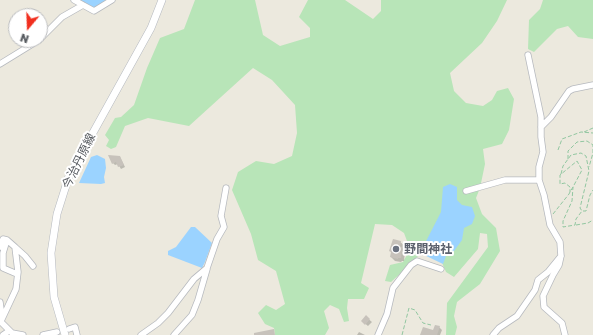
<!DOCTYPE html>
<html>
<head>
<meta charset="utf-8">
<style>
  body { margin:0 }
  #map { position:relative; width:593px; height:335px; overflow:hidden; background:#ece9de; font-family:"Golos Text",sans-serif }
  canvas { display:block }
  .north { position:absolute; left:8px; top:8px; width:40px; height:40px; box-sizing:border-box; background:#fff; border:1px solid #bcbdbf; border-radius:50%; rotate:199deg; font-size:11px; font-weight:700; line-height:16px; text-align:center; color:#575b60 }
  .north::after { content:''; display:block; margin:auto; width:14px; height:18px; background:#f12f1f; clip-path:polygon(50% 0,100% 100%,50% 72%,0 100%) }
</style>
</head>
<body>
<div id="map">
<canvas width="593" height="335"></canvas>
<div class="north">N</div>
</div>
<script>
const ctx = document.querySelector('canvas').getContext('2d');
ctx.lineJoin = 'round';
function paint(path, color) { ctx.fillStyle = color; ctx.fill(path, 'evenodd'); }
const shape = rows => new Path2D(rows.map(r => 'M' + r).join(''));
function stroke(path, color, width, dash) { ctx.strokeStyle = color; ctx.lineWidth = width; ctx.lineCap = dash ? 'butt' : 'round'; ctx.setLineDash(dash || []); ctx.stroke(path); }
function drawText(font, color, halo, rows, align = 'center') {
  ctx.font = font + ' "Golos Text","Noto Sans JP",sans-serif'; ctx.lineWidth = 4; ctx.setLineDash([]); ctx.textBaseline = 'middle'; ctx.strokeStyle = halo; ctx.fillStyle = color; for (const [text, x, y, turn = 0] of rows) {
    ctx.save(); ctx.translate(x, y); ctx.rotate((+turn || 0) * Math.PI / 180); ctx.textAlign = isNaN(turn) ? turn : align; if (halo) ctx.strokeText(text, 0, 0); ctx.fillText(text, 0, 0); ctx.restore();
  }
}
const green = shape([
  [195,0,255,0,263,35,280,46,310,37,310,28,299,17,308,0,345,0,373,19,381,11,381,0,507,0,497,21,482,43,450,73,454,91,466,103,483,106,492,100,497,91,508,88,514,99,509,130,502,144,483,149,485,164,480,188,476,198,482,214,496,228,500,251,480,284,457,302,454,316,457,327,455,335,446,335,447,303,488,247,487,234,480,233,478,249,454,277,446,272,440,258,431,243,402,272,391,282,385,281,390,265,403,262,410,249,404,233,392,225,375,224,361,283,369,288,364,299,348,299,347,308,349,321,344,322,339,309,330,305,324,311,329,328,325,335,275,335,274,328,265,324,258,313,266,305,276,310,285,304,276,271,258,260,251,234,232,190,238,172,256,161,274,164,292,156,297,133,295,105,272,80,253,68,189,126,148,118,125,126,116,147,111,149,106,146,109,140,105,135,115,118,121,117,134,105,147,68,160,38,184,29],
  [543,0,593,0,593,39,578,37,568,26,557,29,534,52,528,49,529,20,540,9]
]);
const water = shape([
  [97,155,105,159,106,168,104,177,105,183,101,184,79,183,91,157],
  [450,184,457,187,457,200,462,205,472,207,475,216,472,224,464,228,462,240,454,251,446,256,443,264,420,253,441,212,443,187],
  [191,227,195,227,212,243,205,262,202,268,168,255,168,251,176,247]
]);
const shadow = shape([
  [120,157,125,167,121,169,118,164,115,165,113,163],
  [400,242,404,245,403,249,405,251,404,261,402,261,401,262,395,261,391,257],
  [366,317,372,322,368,326,362,321],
  [439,327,442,330,440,335,421,335,434,331],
  [359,332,365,335,357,335]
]);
const river = shape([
  [85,0,95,5,103,0]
]);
const building = shape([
  [108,155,120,156,124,165,118,167,116,162,112,164],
  [393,239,401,241,400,246,402,247,401,258,398,258,398,259,390,257,391,252,389,251],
  [366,315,370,319,365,325,361,321],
  [435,325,440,326,437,335,420,335,423,327,433,330],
  [274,329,275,335,254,335,254,333]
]);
const path = shape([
  [584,132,593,128],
  [558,150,562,139,581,132,593,133],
  [568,159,568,151,577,142,587,141,593,145,593,153,589,167],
  [561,174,563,166,571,155,581,153,586,156,589,171,580,208,582,211,576,219,575,225,563,227,563,221,572,201,573,187],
  [583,211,586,211,590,195,593,190],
  [553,214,569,194,570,192,573,187,582,170,577,161,560,175,560,184,565,183,570,187,570,192],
  [576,225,588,223,593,220],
  [402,335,409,308,415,310,423,323,431,325]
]);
const street = shape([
  [74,0,94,11,112,0],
  [40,39,62,17,83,5],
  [528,55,541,117,541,137,543,152,539,167,539,180,544,195,550,225,560,242,561,256,559,265,553,275,543,296,544,307,562,323,565,335],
  [0,64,39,40],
  [541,127,551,117,569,91,573,89,593,85],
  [466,191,505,180,539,180],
  [7,240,3,253,3,268,17,274],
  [0,247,3,239,7,240,15,247,18,272,16,289,1,321],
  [15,247,25,256,33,266],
  [0,302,2,317],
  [0,321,12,333,23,335],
  [69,329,75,327,77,335],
  [3,335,9,331],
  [43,335,57,332],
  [141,335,158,323,168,313,194,279,207,268,217,239,224,227,221,216,226,188],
  [174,335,192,315,198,300,207,269],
  [378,335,387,314,393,288,411,265,417,261,441,269],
  [493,335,499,328,517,316,535,290,538,280,548,272,561,256]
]);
const secondary = shape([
  [65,335,54,297,51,253,57,214,69,176,151,28,162,0]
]);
const markers = [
  [396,249,4,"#6b7280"]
];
const streetNames = [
  ["今治丹原線",79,161,-64]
];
const worshipNames = [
  ["野間神社",404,249]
];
paint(green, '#b8e5b8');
paint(water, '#9bd3ff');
paint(shadow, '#0003');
stroke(river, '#9bd3ff', 10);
paint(building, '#c7c2bb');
stroke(street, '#b6b9be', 7);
stroke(secondary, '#b4b8bf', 8);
stroke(path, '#91c6a0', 1, [4, 2]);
stroke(street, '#fff', 5.5);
stroke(secondary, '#fff', 7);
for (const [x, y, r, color] of markers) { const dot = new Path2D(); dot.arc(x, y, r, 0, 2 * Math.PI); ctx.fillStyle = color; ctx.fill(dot); stroke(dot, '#fff', 1.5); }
drawText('12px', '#575b60', '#fff', streetNames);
drawText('bold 12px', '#5b616d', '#fff', worshipNames, 'left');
</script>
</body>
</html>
